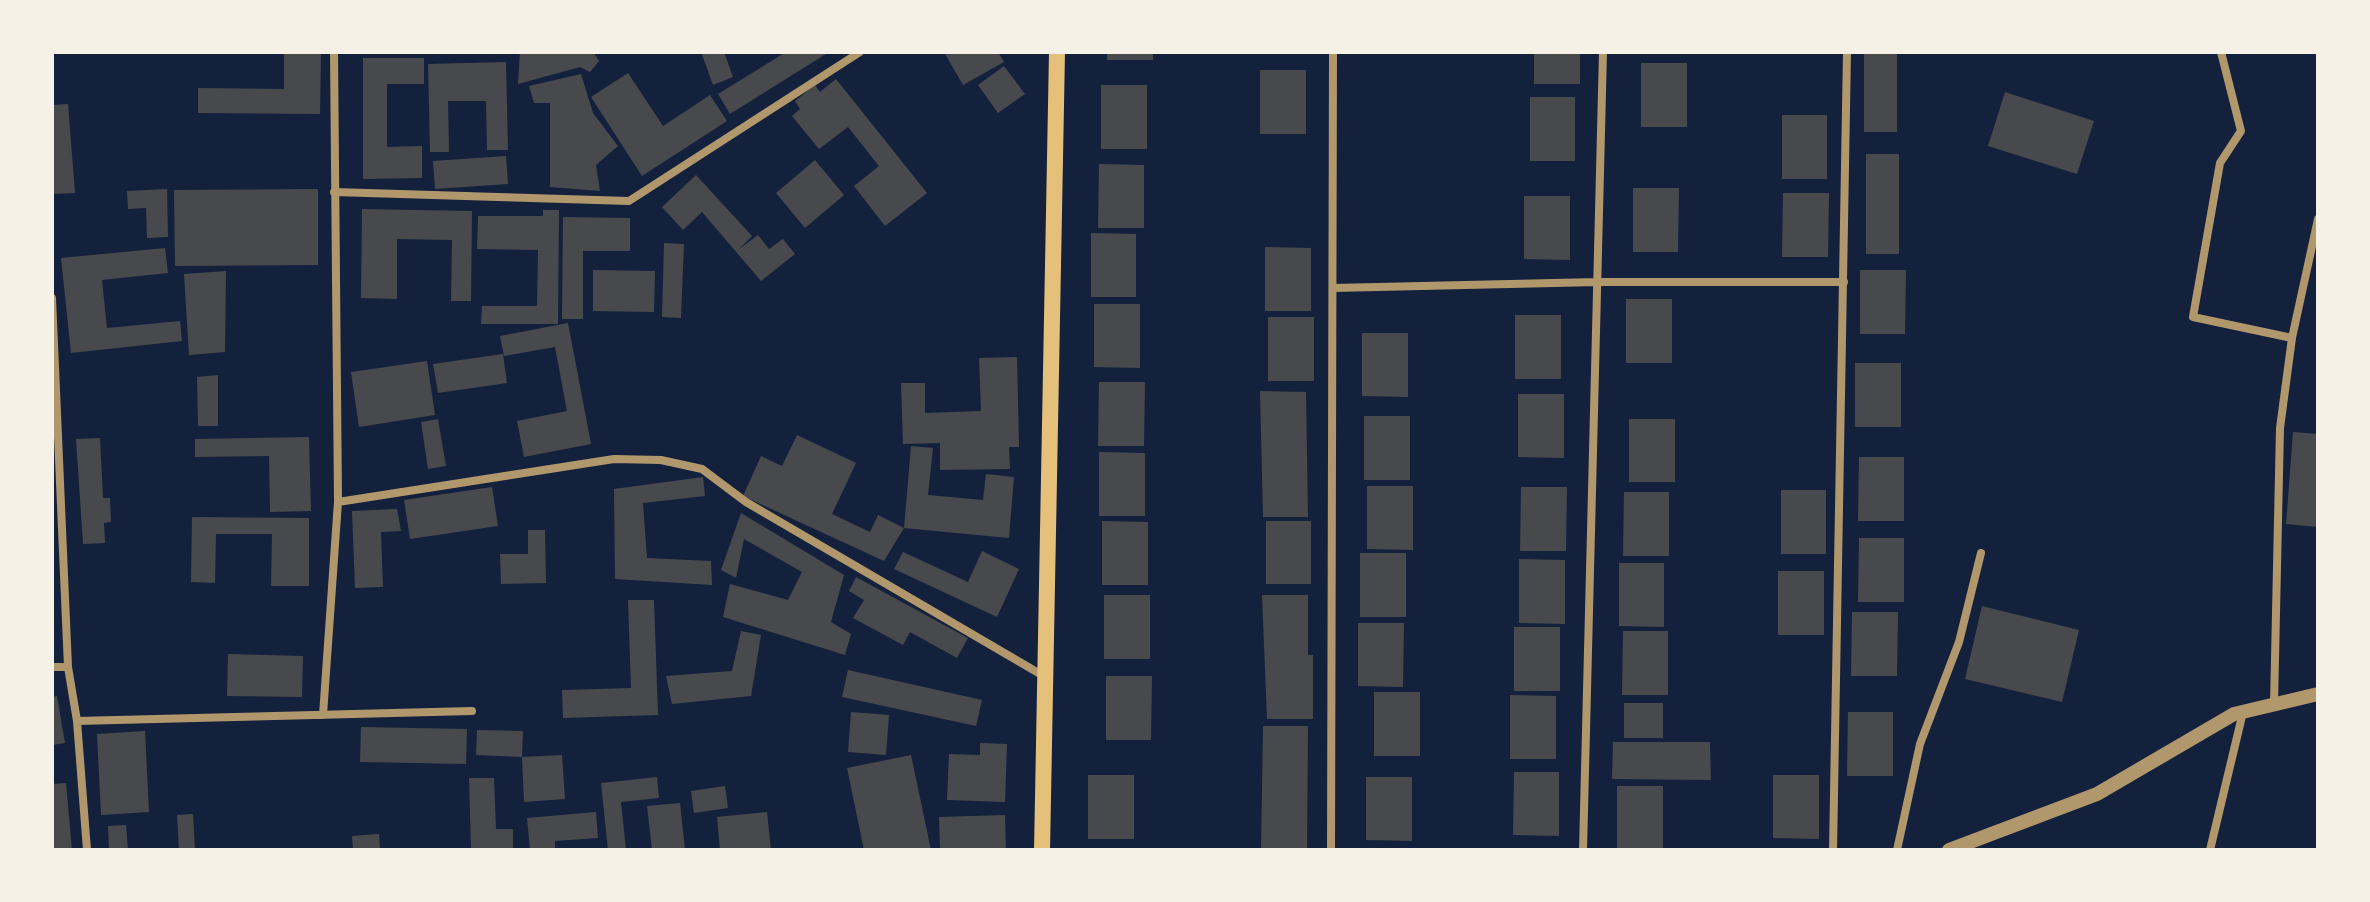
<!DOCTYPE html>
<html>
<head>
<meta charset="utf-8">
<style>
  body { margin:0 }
  #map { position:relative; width:2370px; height:902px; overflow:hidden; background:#14213d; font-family:Ubuntu,sans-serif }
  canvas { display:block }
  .frame { position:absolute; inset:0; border:54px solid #f6f1e7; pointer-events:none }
</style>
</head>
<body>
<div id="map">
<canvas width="2370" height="902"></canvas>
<div class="frame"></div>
</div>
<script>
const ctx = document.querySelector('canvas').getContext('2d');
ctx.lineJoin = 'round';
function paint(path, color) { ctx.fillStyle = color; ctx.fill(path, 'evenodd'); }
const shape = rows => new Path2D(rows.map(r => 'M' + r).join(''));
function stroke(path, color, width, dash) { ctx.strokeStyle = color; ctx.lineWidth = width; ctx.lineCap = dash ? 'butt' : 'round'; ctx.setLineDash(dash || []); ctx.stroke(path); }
const building = shape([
  [284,52,321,52,320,114,198,113,198,88,284,89],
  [520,52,593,52,599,61,590,72,580,67,518,84],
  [701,52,724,52,733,77,713,85],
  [786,52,829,52,730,114,718,94],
  [944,52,998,52,1004,62,963,85],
  [1107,52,1153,52,1153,60,1107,60],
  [1534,52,1580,52,1580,84,1534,84],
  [1864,52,1897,52,1897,132,1864,132],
  [363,58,424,58,424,84,387,84,387,147,422,146,422,178,363,179],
  [506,62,508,150,487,150,486,101,448,101,449,152,430,152,428,64],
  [1641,63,1687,63,1687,127,1641,127],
  [1004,66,1025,94,998,113,978,85],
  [1260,70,1306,70,1306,134,1260,134],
  [628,73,663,126,710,95,727,121,642,176,591,97],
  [581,74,593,113,618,146,596,165,600,191,550,187,550,103,534,103,529,86],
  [836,79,927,193,885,226,854,186,879,166,848,127,819,149,792,116,800,109,795,101,815,85,820,92],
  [1101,85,1147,85,1147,149,1101,149],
  [2005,92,2094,121,2077,174,1988,146],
  [1530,97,1575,97,1575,161,1530,161],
  [68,104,75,193,52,194,52,105],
  [1782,115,1827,115,1827,179,1782,179],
  [1866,154,1899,154,1899,254,1866,254],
  [506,156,508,184,435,189,433,161],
  [815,160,844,195,805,228,776,193],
  [1099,164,1144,165,1144,228,1098,228],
  [696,175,752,236,738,250,758,235,769,249,783,239,795,254,761,281,702,212,683,230,662,207],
  [1633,188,1679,188,1678,252,1633,252],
  [167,189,168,237,147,238,146,208,128,209,127,191],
  [318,189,318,265,175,266,174,190],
  [1783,193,1829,193,1828,257,1782,257],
  [1524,196,1570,196,1570,260,1524,259],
  [362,209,472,211,471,301,451,301,452,240,397,239,397,299,361,298],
  [543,210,559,210,558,324,481,324,482,306,537,306,538,250,477,249,478,216,543,216],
  [563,217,630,218,630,251,583,251,583,319,562,319],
  [1091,233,1136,234,1136,297,1091,297],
  [664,243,684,244,681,318,662,317],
  [1265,247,1311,248,1311,311,1265,311],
  [165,248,168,273,102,280,107,328,180,321,182,341,71,353,61,258],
  [593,270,655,271,654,312,593,311],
  [1860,270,1906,270,1905,334,1860,334],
  [226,271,225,352,189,355,184,274],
  [1626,299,1672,299,1672,363,1626,363],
  [1094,304,1140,304,1140,368,1094,367],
  [1515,315,1561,315,1561,379,1515,379],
  [1268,317,1314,317,1314,381,1268,381],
  [568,323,591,444,524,457,517,421,567,411,555,347,504,356,500,336],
  [1362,333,1408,333,1408,397,1362,396],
  [503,354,507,383,438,393,433,364],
  [1017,357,1019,447,1009,447,1010,469,940,470,940,443,903,444,901,383,925,383,925,413,981,411,979,358],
  [427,361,435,415,359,427,351,372],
  [1855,363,1901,363,1901,427,1855,427],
  [218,375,218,426,198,426,197,377],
  [1099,382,1145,382,1144,446,1098,446],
  [1260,391,1306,392,1308,517,1263,517],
  [1518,394,1564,394,1564,458,1518,457],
  [1364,416,1410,416,1410,480,1364,480],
  [438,419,446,466,428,469,421,422],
  [1629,419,1675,419,1675,482,1629,482],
  [2293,432,2318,434,2318,527,2286,524],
  [797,435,856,463,832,514,870,532,878,515,904,528,884,561,743,496,761,456,782,466],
  [309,437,311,511,270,512,269,456,195,457,195,439],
  [100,438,103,498,110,498,111,522,104,523,105,543,83,544,76,439],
  [911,446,933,448,928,495,983,500,986,474,1014,477,1009,538,904,528],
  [1099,452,1145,453,1145,516,1099,516],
  [1859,457,1904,457,1904,521,1858,521],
  [703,477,705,496,643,503,647,558,711,561,712,585,615,579,614,489],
  [1367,486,1413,486,1413,550,1367,549],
  [492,487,498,526,410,539,404,500],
  [1521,487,1567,487,1566,551,1520,551],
  [1781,490,1826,490,1826,554,1781,554],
  [1624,492,1669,492,1669,556,1623,556],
  [397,509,401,531,381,532,383,587,355,588,352,511],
  [741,513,844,575,831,622,851,634,845,655,723,617,730,584,788,600,802,572,744,539,736,578,721,570],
  [192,517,309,518,309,586,271,586,272,534,216,534,215,583,191,582],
  [1102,521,1148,522,1148,585,1102,585],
  [1266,521,1311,521,1311,584,1266,584],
  [528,530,545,530,546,583,501,584,500,554,528,554],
  [1859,538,1904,538,1904,602,1858,602],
  [982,551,1019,569,997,617,894,569,903,552,968,582],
  [1360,553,1406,553,1406,617,1360,617],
  [1519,559,1565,560,1565,624,1519,623],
  [1619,563,1664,563,1664,627,1619,626],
  [1778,571,1824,571,1824,635,1778,635],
  [856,577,968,638,957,658,910,632,903,645,853,618,864,600,849,591],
  [1104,595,1150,595,1150,659,1104,659],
  [1262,595,1308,595,1308,655,1313,655,1313,719,1267,719],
  [628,600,654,600,658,715,563,718,562,690,631,688],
  [1982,606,2079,630,2062,702,1965,679],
  [1852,612,1898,612,1897,676,1851,676],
  [1358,623,1404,623,1403,687,1358,686],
  [1514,627,1560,627,1560,691,1514,691],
  [741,631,761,635,751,696,672,704,666,676,732,671],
  [1623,631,1668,631,1668,695,1622,695],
  [228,654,303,656,302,697,227,696],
  [848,670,982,700,976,726,842,697],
  [1106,676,1152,676,1151,740,1106,740],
  [1374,692,1420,692,1420,756,1374,756],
  [1510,695,1556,696,1556,759,1510,759],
  [57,696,65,743,52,745,52,697],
  [1624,703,1663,703,1663,738,1624,738],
  [851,712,889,715,886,755,848,752],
  [1848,712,1893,712,1893,776,1847,776],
  [1263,726,1308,726,1307,850,1261,850],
  [361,727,467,729,466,764,360,762],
  [477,730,523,731,522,757,562,755,565,799,524,802,522,757,476,755],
  [145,731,149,812,101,815,97,734],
  [1613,742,1710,742,1711,780,1612,779],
  [980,743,1007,744,1005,802,947,800,949,754,980,755],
  [911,755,931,850,864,850,847,768],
  [1514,772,1559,772,1559,836,1513,835],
  [1088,775,1134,775,1134,839,1088,839],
  [1773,775,1819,775,1819,839,1773,838],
  [657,777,659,798,621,802,626,850,608,850,601,783],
  [1366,777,1412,777,1412,841,1366,840],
  [469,778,494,778,496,829,513,829,513,850,471,850],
  [66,783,72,850,52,850,52,784],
  [725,786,728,808,694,813,691,791],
  [1617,786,1663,786,1663,850,1617,850],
  [680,803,685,850,652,850,647,806],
  [596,812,598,838,555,841,555,850,530,850,527,818],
  [767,812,771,850,720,850,717,817],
  [193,814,195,850,179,850,177,815],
  [1005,815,1006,850,940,850,939,817],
  [126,825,128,850,109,850,108,826],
  [379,834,380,850,353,850,352,836]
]);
const minor = shape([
  [2221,52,2241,131,2220,163,2193,317,2292,338],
  [334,192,629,201,860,52],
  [1333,288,1598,282,1844,282],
  [52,298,68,667,77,721,87,850],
  [338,502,614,459,661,460,702,469,746,502,1042,675],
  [52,667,68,667],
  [2274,705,2280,428,2292,338,2318,219],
  [323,715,338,502,334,52],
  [77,721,472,711],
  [1331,850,1333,52],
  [1583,850,1603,52],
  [1833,850,1847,52],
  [1897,850,1920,744,1959,642,1981,553],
  [2210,850,2243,712]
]);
const tertiary = shape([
  [1949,850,2097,794,2234,714,2318,694]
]);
const secondary = shape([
  [1042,850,1057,52]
]);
paint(building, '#48494c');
stroke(minor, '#b1986c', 8);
stroke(tertiary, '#b1986c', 14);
stroke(secondary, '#e5c07b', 16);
</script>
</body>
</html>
